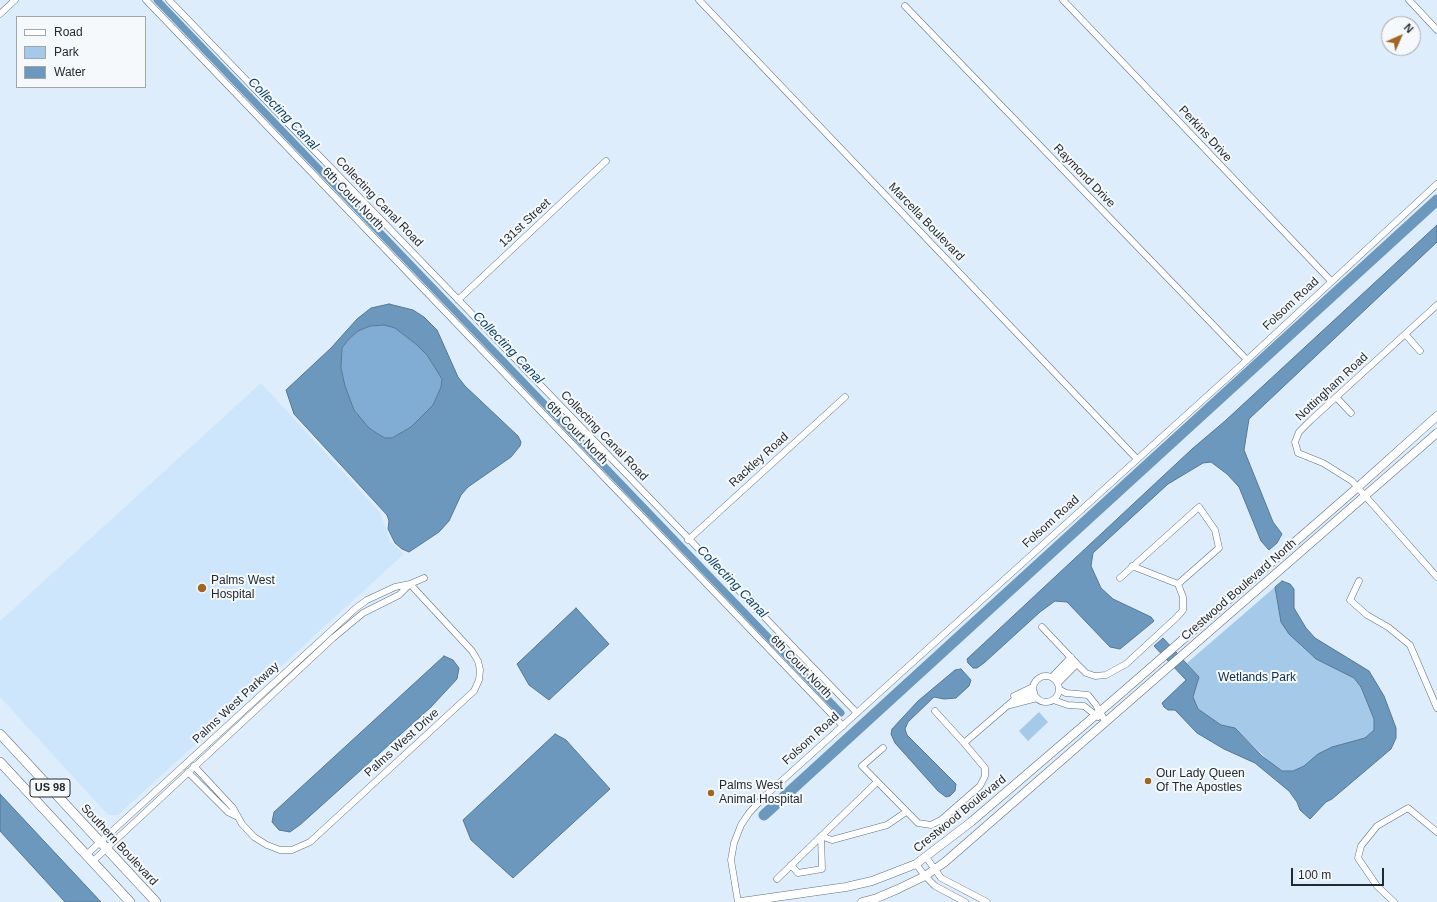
<!DOCTYPE html>
<html>
<head>
<meta charset="utf-8">
<style>
  body { margin:0 }
  #map { position:relative; width:1437px; height:902px; overflow:hidden; background:#deedfb; font-family:Helvetica,sans-serif }
  canvas { display:block }
  .legend { position:absolute; left:16px; top:16px; width:130px; height:72px; box-sizing:border-box; background:#f5f9fc; border:1px solid #a1a6aa; margin:0; padding:5px 7px; list-style:none; font-size:12px; color:#222a30 }
  .legend li { display:flex; align-items:center; gap:8px; height:20px }
  .legend b { width:20px; border:1px solid #a1a6aa }
  .north { position:absolute; left:1381px; top:16px; width:40px; height:40px; box-sizing:border-box; background:#f5f9fc; border:1px solid #a1a6aa; border-radius:50%; rotate:45deg; font-size:11px; font-weight:700; line-height:16px; text-align:center; color:#222a30 }
  .north::after { content:''; display:block; margin:auto; width:14px; height:18px; background:#a06625; clip-path:polygon(50% 0,100% 100%,50% 72%,0 100%) }
  .scale { position:absolute; left:1291px; top:868px; width:93px; height:18px; box-sizing:border-box; border:2px solid #222a30; border-top:0; padding-left:5px; font-size:12px; line-height:14px; white-space:nowrap; color:#222a30; -webkit-text-stroke:3px #f5f9fc; paint-order:stroke }
</style>
</head>
<body>
<div id="map">
<canvas width="1437" height="902"></canvas>
<ul class="legend">
<li><b style="height:5px;background:#fff"></b>Road</li>
<li><b style="height:11px;background:#a5c9e9"></b>Park</li>
<li><b style="height:11px;background:#6c98be"></b>Water</li>
</ul>
<div class="north">N</div>
<div class="scale">100 m</div>
</div>
<script>
const ctx = document.querySelector('canvas').getContext('2d');
ctx.lineJoin = 'round';
function paint(path, color) { ctx.fillStyle = color; ctx.fill(path, 'evenodd'); }
const shape = rows => new Path2D(rows.map(r => 'M' + r).join(''));
function stroke(path, color, width, dash) { ctx.strokeStyle = color; ctx.lineWidth = width; ctx.lineCap = dash ? 'butt' : 'round'; ctx.setLineDash(dash || []); ctx.stroke(path); }
function drawText(font, color, halo, rows, align = 'center') {
  ctx.font = font + ' Helvetica,sans-serif'; ctx.lineWidth = 4; ctx.setLineDash([]); ctx.textBaseline = 'middle'; ctx.strokeStyle = halo; ctx.fillStyle = color; for (const [text, x, y, turn = 0] of rows) {
    ctx.save(); ctx.translate(x, y); ctx.rotate((+turn || 0) * Math.PI / 180); ctx.textAlign = isNaN(turn) ? turn : align; if (halo) ctx.strokeText(text, 0, 0); ctx.fillText(text, 0, 0); ctx.restore();
  }
}
const built = shape([
  [261,383,380,512,390,541,404,554,118,815,108,815,0,697,0,621]
]);
const green = shape([
  [1275,587,1278,605,1301,646,1316,659,1354,678,1361,687,1374,719,1374,730,1365,738,1332,747,1318,754,1304,766,1293,771,1282,771,1274,766,1235,728,1221,725,1198,709,1193,697,1199,677,1187,663],
  [1039,712,1048,722,1028,741,1019,731]
]);
const forest = shape([
  [384,325,395,328,417,345,427,355,442,379,441,387,433,405,411,427,392,438,385,438,378,434,369,428,354,410,345,386,341,368,342,348,348,340,358,331,370,326]
]);
const water = shape([
  [1437,225,1437,242,1249,419,1244,450,1273,522,1282,534,1277,543,1269,550,1261,541,1239,487,1227,474,1211,462,1203,463,1168,484,1093,553,1091,566,1101,588,1113,599,1151,617,1154,621,1148,626,1120,649,1110,647,1067,602,1055,601,1040,612,984,663,977,668,973,668,968,663,967,659,1192,449,1225,421,1437,225],
  [389,304,413,310,424,317,437,330,458,377,465,386,518,436,521,442,520,446,511,457,468,487,461,495,449,521,439,532,409,552,402,549,395,543,388,529,389,521,387,515,294,414,286,390,331,348,357,319,371,308,389,304],
  [384,325,395,328,417,345,427,355,442,379,441,387,433,405,411,427,392,438,385,438,378,434,369,428,354,410,345,386,341,368,342,348,348,340,358,331,370,326,384,325],
  [1282,581,1290,584,1294,589,1294,608,1306,628,1315,638,1369,671,1384,696,1396,728,1396,738,1391,749,1332,799,1326,802,1310,819,1300,810,1297,802,1289,791,1255,763,1224,749,1197,733,1175,710,1168,710,1164,707,1162,703,1186,680,1154,646,1163,638,1199,677,1193,697,1198,709,1221,725,1235,728,1262,756,1282,771,1293,771,1304,766,1318,754,1332,747,1365,738,1374,730,1374,719,1361,687,1354,678,1316,659,1289,634,1281,622,1275,587,1282,581],
  [576,608,609,644,549,700,529,685,517,664,576,608],
  [444,656,453,660,459,668,457,679,431,707,301,824,290,832,279,830,272,822,274,812,444,656],
  [961,669,971,680,969,686,956,698,944,699,934,697,908,722,905,729,907,735,956,784,955,791,950,796,946,797,938,791,895,743,891,734,892,729,918,701,955,670,961,669],
  [555,734,566,740,610,789,513,878,471,840,463,820,555,734],
  [0,794,101,902,65,902,0,831,0,794]
]);
const canal = shape([
  [157,0,841,713]
]);
const river = shape([
  [764,815,1437,200]
]);
const minor = shape([
  [146,0,843,726],
  [169,0,857,713],
  [699,0,1137,459],
  [1063,0,1331,281],
  [1409,0,1437,30],
  [905,6,1247,360],
  [0,14,15,0],
  [458,300,606,161],
  [1437,305,1311,420,1299,432,1295,442,1298,453,1323,463,1352,481,1437,577],
  [1405,334,1420,351],
  [1336,397,1351,413],
  [688,540,845,397],
  [1132,566,1178,584],
  [1359,581,1350,600,1367,615,1388,627,1410,645,1437,708],
  [1042,627,1077,664],
  '1033 689a13 13 0 1 1 26 0a13 13 0 1 1-26 0Z',
  [1052,677,1071,657],
  [1055,679,1070,664],
  [1058,683,1077,664,1086,673,1095,676,1106,675,1126,664,1177,617,1183,610,1183,597,1178,584,1219,548,1215,530,1199,507,1120,578],
  [1060,690,1066,693,1088,695,1096,705,1105,721],
  [1014,696,1033,687],
  [1053,700,1068,705,1084,706,1098,717],
  [1010,705,1037,698],
  [935,711,964,743,1014,700,1034,692],
  [883,748,862,766,918,823,931,825,941,820,980,786,985,776,985,768,964,743],
  [194,766,233,808,242,824,254,837,267,845,280,850,292,850,310,842,474,691,479,680,480,670,478,661,472,651,410,584],
  [188,772,228,812,236,816],
  [86,855,356,608,367,600,395,587,410,584,424,578],
  [926,857,941,878,987,902],
  [92,862,333,638,363,613,399,595,410,584],
  [916,864,925,876,935,886,965,902],
  [791,865,798,873,822,869,821,836,832,840,887,825,906,812],
  [777,879,877,782],
  [738,902,731,860,734,843,741,825,749,813,765,796,1247,360,1437,184],
  [1394,902,1377,886,1358,858,1361,846,1377,826,1408,808,1437,832]
]);
const major = shape([
  [741,902,846,887,872,881,916,864,971,822,1118,696,1358,487,1437,416],
  [862,902,877,898,898,889,925,876,945,862,1437,433]
]);
const highway = shape([
  [0,734,156,902],
  [0,762,130,902]
]);
const markers = [
  [202,588,5,"#a06625"],
  [1148,781,4,"#a06625"],
  [711,793,4,"#a06625"]
];
const shields = [
  [50,788,40]
];
const shieldNames = [
  ["US 98",50,788]
];
const streetNames = [
  ["Perkins Drive",1205,134,47],
  ["Raymond Drive",1084,176,46],
  ["6th Court North",353,199,46],
  ["Collecting Canal Road",379,202,46],
  ["Marcella Boulevard",926,222,46],
  ["131st Street",525,223,-43],
  ["Folsom Road",1291,304,-43],
  ["Nottingham Road",1332,387,-43],
  ["6th Court North",577,433,46],
  ["Collecting Canal Road",604,436,46],
  ["Rackley Road",759,460,-42],
  ["Folsom Road",1051,522,-42],
  ["Crestwood Boulevard North",1239,590,-41],
  ["6th Court North",801,667,46],
  ["Palms West Parkway",236,703,-43],
  ["Folsom Road",811,739,-42],
  ["Palms West Drive",402,743,-42],
  ["Crestwood Boulevard",960,814,-39],
  ["Southern Boulevard",119,845,47]
];
const poiNames = [
  ["Palms West",211,581],
  ["Hospital",211,595],
  ["Our Lady Queen",1156,774],
  ["Of The Apostles",1156,788],
  ["Palms West",719,786],
  ["Animal Hospital",719,800]
];
const parkNames = [
  ["Wetlands Park",1257,678]
];
const waterNames = [
  ["Collecting Canal",283,114,46],
  ["Collecting Canal",508,348,46],
  ["Collecting Canal",732,582,46]
];
paint(built, '#cde6fc');
paint(green, '#a5c9e9');
paint(forest, '#81add4');
paint(water, '#6c98be');
stroke(water, '#567793', 1);
stroke(canal, '#6c98be', 7);
stroke(river, '#6c98be', 11);
stroke(minor, '#607180', 7);
stroke(major, '#607180', 9);
stroke(highway, '#607180', 10);
stroke(minor, '#fff', 6);
stroke(major, '#fff', 8);
stroke(highway, '#fff', 9);
for (const [x, y, r, color] of markers) { const dot = new Path2D(); dot.arc(x, y, r, 0, 2 * Math.PI); ctx.fillStyle = color; ctx.fill(dot); stroke(dot, '#f5f9fc', 1.5); }
for (const [x, y, w] of shields) { const box = new Path2D(); box.roundRect(x - w / 2, y - 9, w, 18, 3); ctx.fillStyle = '#f5f9fc'; ctx.fill(box); stroke(box, '#222a30', 1); }
drawText('bold 11px', '#222a30', null, shieldNames);
drawText('12px', '#222a30', '#f5f9fc', streetNames);
drawText('12px', '#222a30', '#f5f9fc', poiNames, 'left');
drawText('12px', '#092c47', '#f5f9fc', parkNames);
drawText('italic 13px', '#0a3f65', '#f5f9fc', waterNames);
</script>
</body>
</html>
